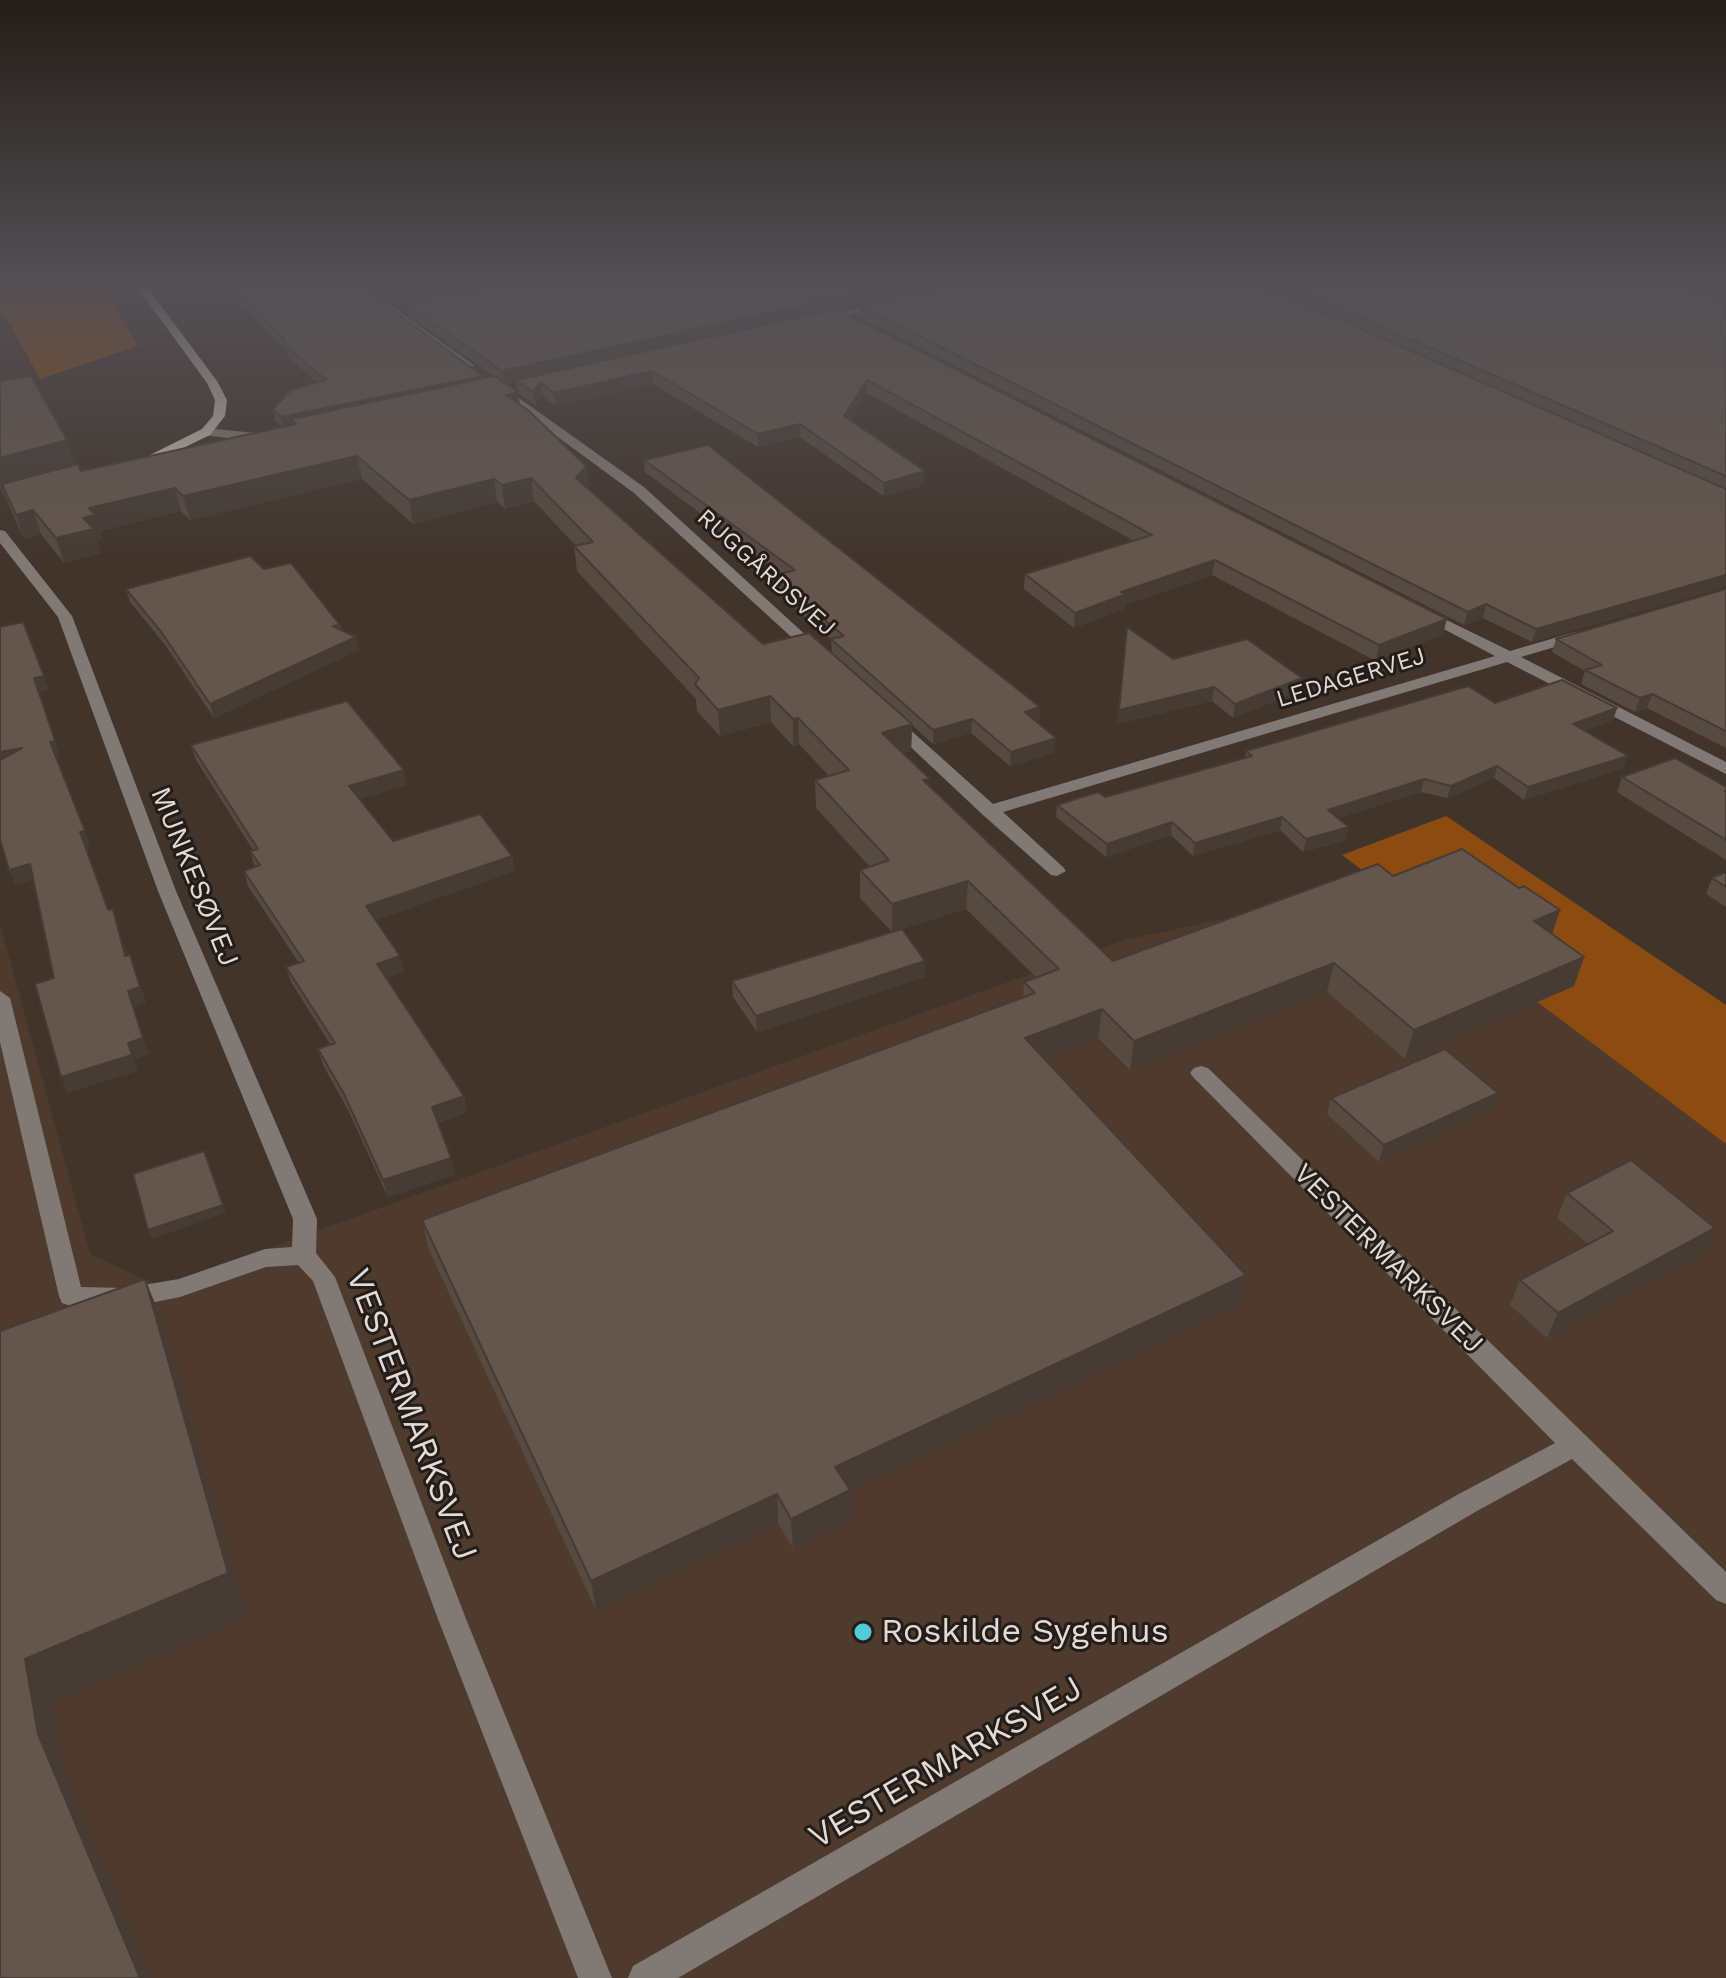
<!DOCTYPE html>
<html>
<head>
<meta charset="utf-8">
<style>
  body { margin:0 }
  canvas { display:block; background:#41342b }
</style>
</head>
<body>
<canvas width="1726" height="1978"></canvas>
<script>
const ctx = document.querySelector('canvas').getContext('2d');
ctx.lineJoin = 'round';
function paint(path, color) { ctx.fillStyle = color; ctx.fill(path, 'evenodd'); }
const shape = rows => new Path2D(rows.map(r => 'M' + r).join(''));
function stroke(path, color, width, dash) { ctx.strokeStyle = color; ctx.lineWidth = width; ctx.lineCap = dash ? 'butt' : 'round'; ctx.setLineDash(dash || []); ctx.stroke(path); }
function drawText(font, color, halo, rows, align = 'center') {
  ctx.font = font + ' "Work Sans",sans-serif'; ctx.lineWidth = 6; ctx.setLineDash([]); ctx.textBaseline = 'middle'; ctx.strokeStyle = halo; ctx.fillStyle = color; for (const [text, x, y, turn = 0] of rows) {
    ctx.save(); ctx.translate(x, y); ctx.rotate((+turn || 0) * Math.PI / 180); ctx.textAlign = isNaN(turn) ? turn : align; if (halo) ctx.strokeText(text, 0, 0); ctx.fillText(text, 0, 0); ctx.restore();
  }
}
const built = shape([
  [1381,885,1726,1144,1726,1978,0,1978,0,924,90,1254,161,1287,1125,940]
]);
const green = shape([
  [0,283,102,283,138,346,40,379,0,307],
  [1446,816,1726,1005,1726,1144,1342,855]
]);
const minor = shape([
  [348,283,359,283,475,366,465,368,348,283],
  [883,302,887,307,820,321,815,318,883,302],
  [494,386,502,386,644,487,822,650,822,656,812,656,634,493,494,390,494,386],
  [206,428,265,434,271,438,265,442,202,435,200,432,206,428],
  [0,530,5,531,72,616,176,891,317,1219,316,1253,335,1277,466,1619,612,1978,578,1978,438,1619,313,1281,298,1265,266,1267,180,1297,125,1308,71,1306,62,1303,59,1296,0,1042,0,991,10,998,81,1287,125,1288,179,1279,265,1249,292,1247,293,1219,158,891,58,617,0,543,0,530],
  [1424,609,1510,651,1575,632,1585,632,1585,638,1521,657,1726,762,1726,774,1507,662,1003,812,1063,867,1066,871,1057,876,1051,875,983,815,883,721,891,716,897,718,993,804,1495,656,1419,616,1417,613,1424,609],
  [1201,1066,1208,1068,1726,1572,1726,1604,1716,1600,1572,1459,1477,1511,678,1978,628,1978,633,1966,1457,1495,1555,1443,1194,1078,1190,1073,1194,1068,1201,1066]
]);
const major = shape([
  [134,283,144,283,217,381,227,400,225,416,210,435,146,466,142,465,142,459,202,429,213,416,215,400,207,383,134,283]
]);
const wall = shape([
  [220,283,355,283,483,376,484,378,494,376,407,314,405,303,476,288,394,304,364,283,956,283,608,359,837,309,1443,634,1376,661,1212,575,1125,605,1124,609,1074,628,1024,589,1025,574,1134,541,867,393,849,420,924,485,883,496,800,437,758,447,653,384,556,406,543,396,535,405,518,393,520,404,586,466,589,489,763,644,832,653,831,639,772,589,771,576,782,574,645,472,644,460,1040,707,1039,721,1037,722,1055,752,1010,766,971,733,933,744,912,725,911,751,903,753,930,786,1113,961,1393,876,1552,934,1584,957,1574,986,1405,1059,1327,992,1130,1070,1098,1038,1044,1059,1246,1275,1240,1304,850,1490,850,1520,793,1548,778,1523,596,1610,429,1250,422,1220,1023,997,1024,982,1036,977,966,909,892,932,860,898,860,870,870,867,816,808,815,780,829,776,799,744,793,746,771,722,720,736,697,711,696,699,577,571,574,546,576,546,534,501,505,509,497,502,413,524,362,479,190,520,181,511,100,531,103,539,97,540,101,553,64,563,41,534,24,539,10,508,5,495,4,495,0,487,0,381,81,471,282,427,275,421,273,409,317,382,288,357,287,351],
  [516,380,517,391,505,383],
  [957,283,1726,283,1726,587,1532,642,1483,618,1464,625,859,317,859,306],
  [264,569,340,625,342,630,359,650,214,718,166,646,130,602,126,589],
  [1726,589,1726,748,1647,708,1635,712,1581,684,1585,671,1552,652,1556,639],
  [1127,627,1173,659,1302,678,1299,691,1233,718,1212,701,1117,724],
  [1495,703,1617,708,1613,720,1585,730,1623,768,1524,800,1494,778,1447,798,1421,792,1338,818,1346,840,1303,852,1280,830,1193,856,1171,835,1106,857,1056,817,1057,805,1105,797,1245,758,1246,751],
  [191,745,407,785,359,799,393,841,512,856,515,871,375,920,404,972,386,978,464,1096,467,1112,438,1123,451,1158,455,1174,388,1197,348,1110,323,1065,318,1049,330,1044,291,982,286,967,299,963,248,886,244,871,255,867,250,851,253,850,196,760],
  [1622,777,1726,787,1726,860,1617,792],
  [1726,872,1726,907,1706,894,1712,878],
  [925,977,757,1032,733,997,732,981],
  [1498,1093,1492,1109,1379,1162,1327,1114,1331,1098],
  [1567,1193,1715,1228,1703,1253,1547,1338,1510,1305,1520,1280,1588,1244,1557,1218]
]);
const shadedWall = shape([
  [445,283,501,283,394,304,392,293],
  [906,283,956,283,837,308,504,383,502,371],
  [652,371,653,384,556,406,554,393],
  [483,376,485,387,296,424,291,419,293,427,283,429,281,417],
  [867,380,867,393,844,430,844,416],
  [541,383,543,396,535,405,533,392],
  [518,392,521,414,506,395],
  [800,424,800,437,758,447,758,434],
  [67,440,78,475,2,484,5,495,4,495,0,485,0,458],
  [357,456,362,479,190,520,183,496],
  [586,466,589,489,576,478],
  [925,471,924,485,883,496,884,483],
  [531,478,534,501,505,509,502,485],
  [494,479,497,502,413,524,409,500],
  [175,488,181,511,100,531,103,539,97,540,101,553,64,563,56,538,83,518,89,508],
  [33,510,41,534,24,539,16,515],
  [1215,560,1212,575,1125,605,1124,609,1074,628,1075,613,1121,592],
  [1726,575,1726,587,1532,642,1536,629],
  [1486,604,1483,618,1464,625,1468,612],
  [1447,619,1443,634,1376,661,1379,645],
  [356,637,359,650,214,718,210,704],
  [44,676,49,690,40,692,60,756,55,757,50,742,34,678],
  [1302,678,1299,691,1233,718,1235,704],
  [1214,687,1212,701,1117,724,1119,710],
  [1652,694,1647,708,1635,712,1640,698],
  [770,696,771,722,720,736,718,710],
  [1040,707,1039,721,1024,726,1025,712],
  [1617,708,1613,720,1570,736,1573,724],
  [798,718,799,744,793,746,793,719],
  [972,719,971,733,933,744,933,730],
  [912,724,911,751,882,759,882,733],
  [1056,738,1055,752,1010,766,1011,752],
  [22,748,0,768,0,752],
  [1628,756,1623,768,1524,800,1528,787],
  [1497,766,1494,778,1447,798,1451,786],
  [404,770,407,785,352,801,349,786],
  [1424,779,1421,792,1325,822,1328,810],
  [1282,817,1280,830,1193,856,1195,843],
  [1172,822,1171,835,1106,857,1107,844],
  [1349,827,1346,840,1303,852,1306,839],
  [85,831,90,846,86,847,80,832],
  [512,856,515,871,370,922,366,906],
  [30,864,36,879,15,885,9,870],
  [968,881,966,909,892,932,892,904],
  [113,909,118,924,131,972,125,956],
  [1560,910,1551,938,1534,921],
  [130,955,146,1003,133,1007,149,1054,134,1059,138,1071,67,1093,61,1077,128,1043,128,991],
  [400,956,404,972,381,980,377,964],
  [1584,957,1574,986,1405,1059,1414,1030],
  [925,961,925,977,757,1032,756,1016],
  [1334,963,1327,992,1130,1070,1134,1041],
  [1102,1009,1098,1038,1022,1067,1025,1038],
  [1498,1093,1492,1109,1379,1162,1384,1145],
  [464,1096,467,1112,436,1123,432,1107],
  [451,1158,455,1174,388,1197,383,1180],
  [223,1205,226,1213,152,1239,148,1230],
  [1715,1228,1703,1253,1547,1338,1558,1313],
  [1246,1275,1240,1304,836,1497,835,1467],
  [145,1279,164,1325,247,1617,52,1702,65,1776,151,1978,140,1978,38,1734,25,1659],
  [850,1490,850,1520,793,1548,791,1519],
  [777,1494,778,1523,596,1610,591,1581]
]);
const building = shape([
  [228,283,355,283,483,376,281,417,273,409,291,390,326,380,286,346,285,340,228,283],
  [377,283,445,283,392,293,377,283],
  [499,283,906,283,502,371,405,303,499,283],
  [957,283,1256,283,1726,489,1726,575,1536,629,1486,604,1468,612,859,306,957,283],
  [1281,283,1671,283,1726,303,1726,476,1281,283],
  [1702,283,1726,283,1726,291,1702,283],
  [837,309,1447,619,1379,645,1215,560,1121,592,1126,594,1075,613,1025,574,1152,535,867,380,844,416,925,471,884,483,800,424,758,434,652,371,554,393,541,383,533,392,516,380,837,309],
  [31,376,67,440,0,458,0,381,31,376],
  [495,376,518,392,506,395,529,411,586,466,576,478,763,644,809,633,912,724,882,733,930,779,923,780,1113,961,1378,864,1393,876,1462,849,1519,888,1524,886,1560,910,1534,921,1584,957,1414,1030,1334,963,1134,1041,1102,1009,1025,1038,1246,1275,835,1467,850,1490,791,1519,777,1494,591,1581,422,1220,1035,993,1024,982,1059,969,968,881,892,904,860,870,889,860,815,780,849,770,798,718,793,719,770,696,718,710,695,684,699,678,574,546,593,542,531,478,502,485,494,479,409,500,357,456,183,496,175,488,89,508,95,515,83,518,94,529,56,538,33,510,16,515,2,484,78,464,81,471,296,424,291,419,495,376],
  [708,445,1040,707,1025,712,1056,738,1011,752,972,719,933,730,831,639,844,636,771,576,795,570,644,460,708,445],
  [250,556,264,569,291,563,340,625,333,626,356,637,210,704,162,633,126,589,250,556],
  [1726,589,1726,731,1652,694,1640,698,1585,670,1602,665,1556,639,1726,589],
  [23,622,44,676,34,678,55,741,50,742,85,831,80,832,108,910,113,909,125,956,130,955,140,987,128,991,143,1038,128,1043,132,1055,61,1077,35,984,54,978,30,864,9,870,0,839,0,760,22,748,0,752,0,627,23,622],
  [1127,627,1173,659,1247,639,1302,678,1235,704,1214,687,1119,710,1127,627],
  [1562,680,1617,708,1573,724,1628,756,1528,787,1497,766,1451,786,1424,779,1328,810,1349,827,1306,839,1282,817,1195,843,1172,822,1107,844,1057,805,1098,792,1105,797,1252,756,1246,751,1468,686,1495,703,1562,680],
  [347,701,404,770,349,786,393,841,480,814,512,856,366,906,400,956,377,964,464,1096,432,1107,451,1158,383,1180,344,1094,318,1049,335,1043,286,967,304,961,244,871,260,865,250,851,258,849,191,745,347,701],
  [1675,758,1726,787,1726,791,1725,791,1726,792,1726,840,1622,777,1675,758],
  [1726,872,1726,887,1712,878,1726,872],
  [902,929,925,961,756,1016,732,981,902,929],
  [1445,1049,1498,1093,1384,1145,1331,1098,1445,1049],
  [204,1151,223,1205,148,1230,133,1174,204,1151],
  [1631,1160,1715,1228,1558,1313,1520,1280,1613,1231,1567,1193,1631,1160],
  [145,1279,228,1573,25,1659,38,1734,140,1978,0,1978,0,1331,145,1279]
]);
const markers = [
  [863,1632,10,"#52cbd9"]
];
const farStreetnames = [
  ["RUGGÅRDSVEJ",766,573,42],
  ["LEDAGERVEJ",1351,678,-17]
];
const streetNames = [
  ["MUNKESØVEJ",194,877,68],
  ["VESTERMARKSVEJ",1388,1259,45]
];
const nearStreetnames = [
  ["VESTERMARKSVEJ",411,1415,69],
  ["VESTERMARKSVEJ",946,1763,-30]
];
const nearPoinames = [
  ["Roskilde Sygehus",881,1632]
];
paint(built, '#4e3b2e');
paint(green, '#8c4b11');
paint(minor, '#807974');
paint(major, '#c7b9af');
paint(wall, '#564a41');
paint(shadedWall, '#463c35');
paint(building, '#64564c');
stroke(building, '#463c35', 2);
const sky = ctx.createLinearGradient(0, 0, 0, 560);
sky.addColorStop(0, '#241d18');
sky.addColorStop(0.51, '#545055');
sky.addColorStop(1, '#54505500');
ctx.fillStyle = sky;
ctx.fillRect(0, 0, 1726, 560);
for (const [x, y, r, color] of markers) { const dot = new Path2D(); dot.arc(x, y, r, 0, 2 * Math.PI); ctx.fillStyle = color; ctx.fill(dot); stroke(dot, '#231d19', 3); }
drawText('24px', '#e4dbd5', '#231d19', farStreetnames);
drawText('28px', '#e4dbd5', '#231d19', streetNames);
drawText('34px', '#e4dbd5', '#231d19', nearStreetnames);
drawText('34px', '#e4dbd5', '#231d19', nearPoinames, 'left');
</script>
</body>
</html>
